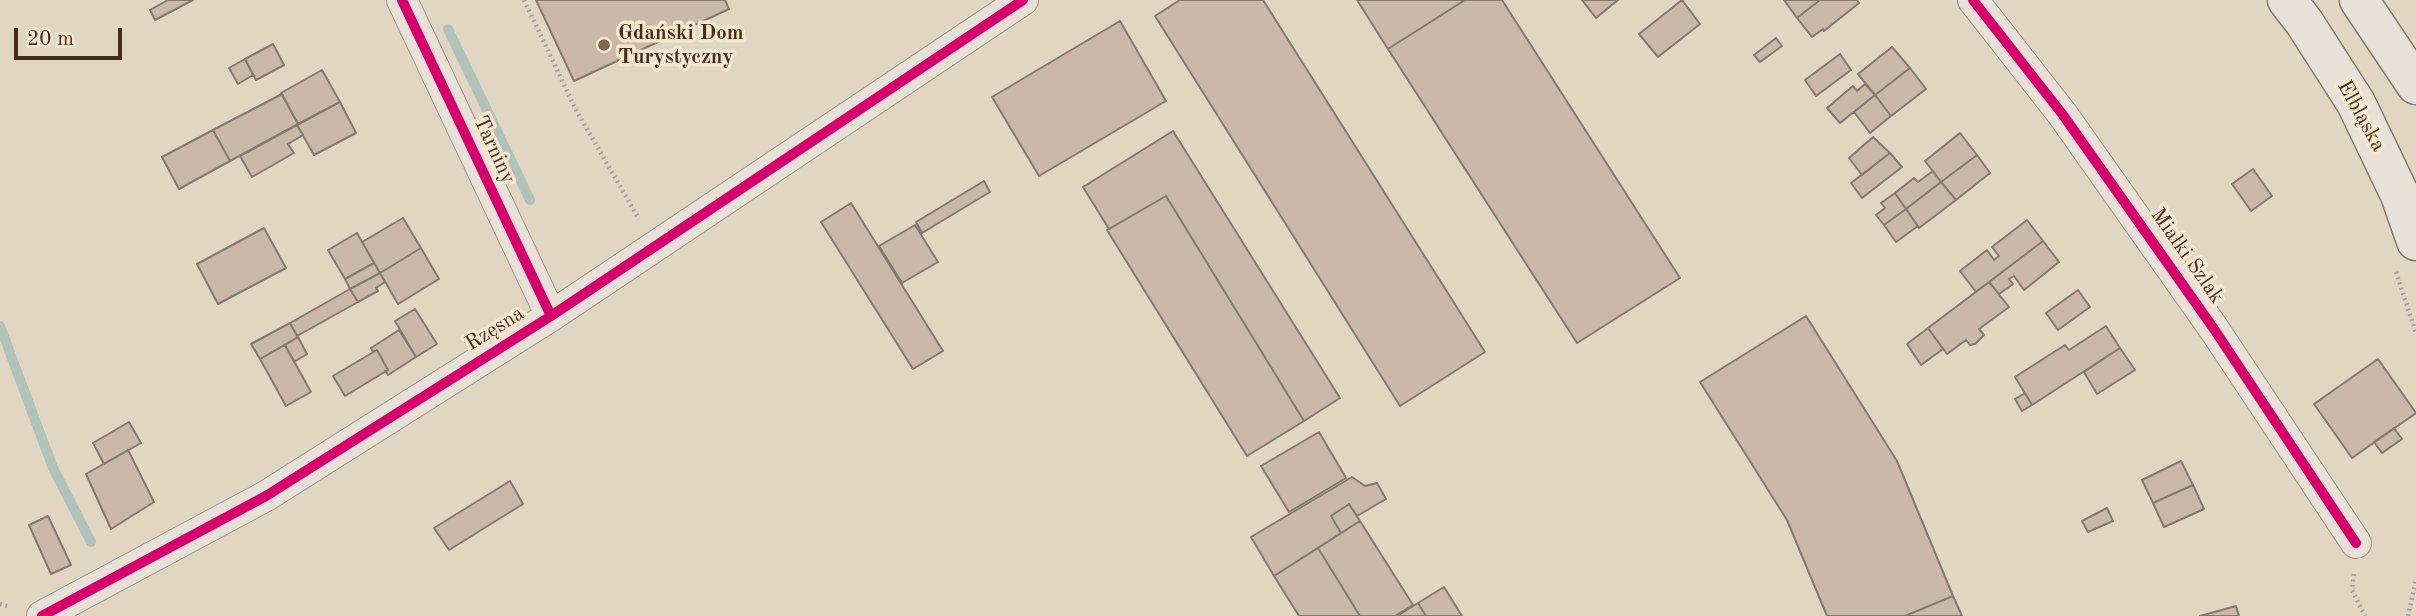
<!DOCTYPE html>
<html>
<head>
<meta charset="utf-8">
<style>
  body { margin:0 }
  #map { position:relative; width:2416px; height:616px; overflow:hidden; background:#e1d6c2; font-family:"Old Standard TT",serif }
  canvas { display:block }
  .scale { position:absolute; left:14px; top:28px; width:108px; height:32px; box-sizing:border-box; border:4px solid #472b1c; border-top:0; padding-left:9px; font-size:21px; line-height:24px; white-space:nowrap; color:#472b1c; -webkit-text-stroke:5px #f4e7cf; paint-order:stroke }
</style>
</head>
<body>
<div id="map">
<canvas width="2416" height="616"></canvas>
<div class="scale">20 m</div>
</div>
<script>
const ctx = document.querySelector('canvas').getContext('2d');
ctx.lineJoin = 'round';
const shape = rows => new Path2D(rows.map(r => 'M' + r).join(''));
function stroke(path, color, width, dash) { ctx.strokeStyle = color; ctx.lineWidth = width; ctx.lineCap = dash ? 'butt' : 'round'; ctx.setLineDash(dash || []); ctx.stroke(path); }
function paint(path, color) { ctx.fillStyle = color; ctx.fill(path, 'evenodd'); }
function drawText(font, color, halo, rows, align = 'center') {
  ctx.font = font + ' "Old Standard TT",serif'; ctx.lineWidth = 7; ctx.setLineDash([]); ctx.textBaseline = 'middle'; ctx.strokeStyle = halo; ctx.fillStyle = color; for (const [text, x, y, turn = 0] of rows) {
    ctx.save(); ctx.translate(x, y); ctx.rotate((+turn || 0) * Math.PI / 180); ctx.textAlign = isNaN(turn) ? turn : align; if (halo) ctx.strokeText(text, 0, 0); ctx.fillText(text, 0, 0); ctx.restore();
  }
}
const stream = shape([
  [448,29,530,200],
  [0,326,53,468,91,542]
]);
const building = shape([
  [168,0,193,0,155,20,150,10,168,0],
  [536,0,725,0,729,9,574,81,536,0],
  [1180,0,1263,0,1485,352,1400,406,1155,16,1180,0],
  [1357,0,1465,0,1388,49,1357,0],
  [1465,0,1502,0,1680,278,1577,343,1388,49,1465,0],
  [1582,0,1618,0,1596,18,1582,0],
  [1682,0,1700,24,1658,57,1639,34,1682,0],
  [1784,0,1820,0,1797,18,1784,0],
  [1820,0,1857,0,1859,3,1824,31,1823,29,1812,37,1797,18,1820,0],
  [1120,21,1166,101,1039,176,992,97,1120,21],
  [1776,38,1782,46,1760,62,1754,55,1776,38],
  [273,44,284,65,256,80,245,59,273,44],
  [1892,47,1910,68,1875,95,1858,74,1892,47],
  [1840,54,1851,70,1816,96,1805,80,1840,54],
  [245,59,253,75,238,84,229,68,245,59],
  [1910,68,1926,89,1891,116,1875,95,1910,68],
  [322,70,340,102,298,124,281,93,322,70],
  [1865,84,1875,95,1840,123,1827,108,1853,86,1857,91,1865,84],
  [282,94,298,124,230,161,213,130,282,94],
  [1875,95,1891,116,1870,133,1854,112,1875,95],
  [340,102,356,133,314,155,297,125,340,102],
  [297,125,303,135,288,144,294,153,252,177,240,156,297,125],
  [213,130,230,161,179,189,162,157,213,130],
  [1173,131,1340,398,1304,421,1166,196,1109,229,1083,187,1173,131],
  [1960,133,1977,155,1941,182,1925,161,1960,133],
  [1873,137,1890,153,1862,175,1849,158,1873,137],
  [1890,153,1902,167,1862,198,1851,183,1890,153],
  [1977,155,1990,173,1956,200,1941,182,1977,155],
  [2253,169,2272,196,2251,211,2232,184,2253,169],
  [1933,171,1941,182,1906,209,1895,193,1914,178,1918,182,1933,171],
  [984,181,990,192,922,233,916,222,984,181],
  [1941,182,1956,200,1919,228,1906,209,1941,182],
  [1895,193,1906,209,1884,225,1876,215,1885,208,1881,203,1895,193],
  [1166,196,1304,421,1247,456,1107,230,1166,196],
  [851,203,943,351,913,369,821,222,851,203],
  [1906,209,1918,226,1896,242,1884,225,1906,209],
  [403,218,421,248,380,273,362,242,403,218],
  [2027,220,2043,241,1976,292,1960,271,1987,250,1994,260,1999,256,1992,247,2027,220],
  [915,225,938,262,902,283,879,246,915,225],
  [264,228,286,268,218,304,197,264,264,228],
  [357,233,374,263,345,279,328,250,357,233],
  [2043,241,2059,262,2024,290,2014,276,2009,279,2013,284,1999,294,1989,282,2043,241],
  [421,248,439,279,398,304,380,273,421,248],
  [374,263,380,273,350,289,345,279,374,263],
  [380,273,385,282,376,288,378,291,358,302,350,289,380,273],
  [1989,282,2009,307,1979,329,1984,335,1975,344,1970,345,1966,340,1947,354,1928,328,1989,282],
  [350,289,358,302,297,336,290,323,350,289],
  [2078,290,2090,307,2058,330,2046,313,2078,290],
  [415,309,437,344,416,357,395,321,415,309],
  [1806,316,1897,461,1953,596,1905,616,1827,616,1787,520,1700,382,1806,316],
  [290,323,298,337,260,359,251,344,290,323],
  [2106,326,2120,348,2032,405,2015,377,2065,345,2069,350,2106,326],
  [1928,328,1943,349,1921,365,1907,344,1928,328],
  [399,330,416,357,388,375,385,371,388,370,377,350,373,352,371,348,399,330],
  [298,337,307,354,294,362,285,345,298,337],
  [285,345,311,392,286,406,260,359,285,345],
  [2120,348,2135,370,2097,394,2084,372,2120,348],
  [377,350,388,370,345,396,333,376,377,350],
  [2378,359,2416,413,2352,458,2314,404,2378,359],
  [2025,393,2032,405,2022,411,2015,399,2025,393],
  [129,422,141,443,104,464,93,443,129,422],
  [2394,428,2402,439,2382,453,2374,442,2394,428],
  [1319,432,1346,478,1289,512,1261,466,1319,432],
  [128,450,154,502,111,529,86,474,128,450],
  [2181,461,2193,485,2153,503,2142,480,2181,461],
  [1352,477,1365,486,1377,483,1386,499,1357,516,1349,504,1331,516,1341,533,1274,576,1251,537,1352,477],
  [510,481,523,504,449,550,434,528,510,481],
  [2193,485,2204,509,2164,527,2153,503,2193,485],
  [1349,504,1360,521,1341,533,1331,516,1349,504],
  [2107,508,2113,521,2088,532,2082,521,2107,508],
  [48,516,71,565,51,574,29,525,48,516],
  [1360,521,1413,605,1395,616,1360,616,1318,548,1360,521],
  [1318,548,1360,616,1299,616,1274,576,1318,548],
  [1444,587,1462,616,1426,616,1418,603,1444,587],
  [1953,596,1962,616,1905,616,1953,596],
  [1418,603,1426,616,1397,616,1413,606,1418,603],
  [2236,606,2239,616,2200,616,2236,606]
]);
const path = shape([
  [524,0,576,110,639,219],
  [2396,272,2416,333],
  [2354,574,2352,590,2365,616],
  [0,604,10,607],
  [2408,616,2416,580]
]);
const street = shape([
  [402,0,551,316],
  [1973,0,2063,115,2214,329,2356,543],
  [42,616,266,496,551,316,1023,0]
]);
const secondary = shape([
  [2287,0,2304,22,2356,103,2400,195,2416,241],
  [2359,0,2416,85]
]);
const cycleway = shape([
  [402,0,551,316],
  [1973,0,2063,115,2214,329,2356,543],
  [42,616,266,496,551,316,1023,0]
]);
const markers = [
  [604,45,7,"#7d6756"]
];
const poiNames = [
  ["Gdański Dom",618,33],
  ["Turystyczny",618,57]
];
const streetNames = [
  ["Elbląska",2361,116,61],
  ["Tarniny",494,150,65],
  ["Miałki Szlak",2187,256,55],
  ["Rzęsna",495,329,-32]
];
stroke(stream, '#b1c2ba', 10);
paint(building, '#cab9a8');
stroke(building, '#857a6e', 2);
stroke(street, '#9b9184', 32);
stroke(secondary, '#857a6e', 41);
stroke(path, '#aba49b', 4.5, [2, 3.5]);
stroke(street, '#e7e1d7', 30);
stroke(secondary, '#e7e1d7', 38);
stroke(cycleway, '#d6006c', 10);
for (const [x, y, r, color] of markers) { const dot = new Path2D(); dot.arc(x, y, r, 0, 2 * Math.PI); ctx.fillStyle = color; ctx.fill(dot); stroke(dot, '#f4e7cf', 2.5); }
drawText('bold 21px', '#472b1c', '#f4e7cf', poiNames, 'left');
drawText('21px', '#472b1c', '#f4e7cf', streetNames);
</script>
</body>
</html>
